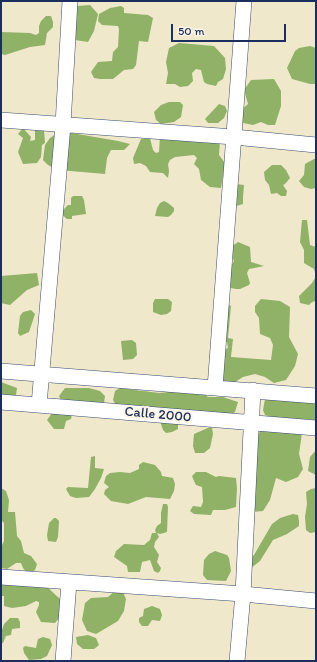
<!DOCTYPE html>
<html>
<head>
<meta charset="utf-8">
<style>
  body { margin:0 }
  #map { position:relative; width:317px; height:662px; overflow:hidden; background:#efe8cb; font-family:Itim,sans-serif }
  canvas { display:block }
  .frame { position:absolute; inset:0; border:2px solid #1b2f5e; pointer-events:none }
  .scale { position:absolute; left:171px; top:24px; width:115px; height:18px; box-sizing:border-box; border:2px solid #1b2f5e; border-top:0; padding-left:5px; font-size:12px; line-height:14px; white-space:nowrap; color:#1b2f5e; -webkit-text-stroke:3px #fcf5e5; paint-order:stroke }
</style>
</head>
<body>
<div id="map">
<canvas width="317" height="662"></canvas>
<div class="frame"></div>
<div class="scale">50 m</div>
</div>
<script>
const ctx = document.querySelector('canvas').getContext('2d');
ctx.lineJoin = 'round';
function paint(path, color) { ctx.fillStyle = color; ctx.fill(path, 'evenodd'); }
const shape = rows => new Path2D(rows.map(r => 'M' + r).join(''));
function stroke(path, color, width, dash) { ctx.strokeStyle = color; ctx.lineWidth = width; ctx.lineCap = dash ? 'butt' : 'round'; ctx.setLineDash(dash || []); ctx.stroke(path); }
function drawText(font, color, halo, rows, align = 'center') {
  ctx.font = font + ' Itim,sans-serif'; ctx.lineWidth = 4; ctx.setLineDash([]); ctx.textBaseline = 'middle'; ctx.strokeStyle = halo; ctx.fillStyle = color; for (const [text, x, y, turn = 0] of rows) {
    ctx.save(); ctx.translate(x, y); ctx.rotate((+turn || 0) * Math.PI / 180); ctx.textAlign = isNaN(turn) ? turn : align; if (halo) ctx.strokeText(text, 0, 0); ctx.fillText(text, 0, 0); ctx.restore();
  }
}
const forest = shape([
  [90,5,98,14,94,31,88,42,75,40,71,30,71,10,77,6],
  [121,6,124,8,124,13,148,15,153,18,148,42,139,41,136,65,133,69,124,70,113,79,100,79,94,78,91,72,98,62,112,61,113,52,118,47,119,29,118,26,102,25,98,21,99,14,110,8],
  [46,16,51,16,53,22,53,27,47,33,45,45,30,47,5,55,1,54,1,32,30,33,36,35,39,33,39,26,41,21],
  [179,43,214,46,225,58,226,69,223,79,218,82,216,86,207,84,204,82,201,70,196,69,192,73,193,81,188,86,180,87,175,84,166,84,168,73,166,62,169,48],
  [310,46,316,48,316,84,310,84,292,79,287,68,295,51,299,48],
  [274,79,281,91,281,106,275,125,268,125,261,122,253,125,243,123,241,110,248,104,244,90,251,80],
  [169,102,180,102,183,105,181,117,174,122,161,124,156,120,154,112,161,105],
  [219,104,225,106,227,111,224,118,218,123,208,123,205,119],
  [23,128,31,137,30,141,35,140,35,130,44,130,45,143,42,145,41,157,37,163,23,164,18,152,23,138,18,134],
  [60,131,118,141,130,144,124,150,111,150,107,158,105,174,59,170,48,165,43,160,45,145,50,138],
  [160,136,220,141,219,155,225,163,221,188,210,187,201,180,199,169,194,164,197,158,194,155,175,157,170,160,168,164,169,171,168,178,163,173,150,172,146,166,140,163,134,164,133,158,141,139,150,138,153,150,156,153,159,152],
  [314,159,316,159,316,188,311,189,304,187,299,181,304,175,305,164],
  [272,165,281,165,286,170,290,178,285,184,283,185,287,191,286,196,281,196,277,193,271,194,269,185,265,180,264,172],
  [236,184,244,185,243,197,243,204,233,207],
  [73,196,82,196,84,200,86,214,72,216,72,219,67,219,60,213,68,205,71,205,71,198],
  [164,201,168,203,174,208,174,211,171,215,168,217,155,216,157,208,160,203],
  [302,220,307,220,310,245,316,247,316,276,314,269,304,263,304,250,300,242],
  [238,242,250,247,251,262,264,266,249,269,247,273,250,283,249,285,240,289,236,289,231,288,228,279,228,272,234,261,231,253,231,247],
  [37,273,39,285,27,290,10,305,1,303,1,276],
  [315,278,316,279,316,301,312,302,309,305,300,303,299,296,312,283],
  [155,299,168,299,172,302,171,311,167,314,161,315,153,312,153,303],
  [261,299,280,301,290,307,289,337,298,354,295,366,286,380,274,383,265,377,255,374,243,377,232,384,223,386,221,351,228,348,227,342,218,341,227,304,231,306,228,338,233,339,231,357,271,360,273,345,270,338,260,334,259,318,255,312,255,306],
  [31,310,35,314,29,332,20,336,18,333,20,316,23,312],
  [132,340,136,343,137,355,133,359,123,360,121,341],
  [1,382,17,388,16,395,14,397,1,400],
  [65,388,89,388,100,391,105,396,104,403,62,403,59,396],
  [120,388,159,393,199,389,208,397,223,397,238,402,235,412,229,417,178,424,178,429,172,432,166,433,163,430,160,421,118,409,113,400,115,391],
  [316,398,316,420,275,418,265,415,263,410,265,399],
  [52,413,72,414,71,419,66,421,64,429,54,429,47,420],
  [210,427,212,428,213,434,210,448,204,453,195,453,193,446,194,434],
  [261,429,302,433,299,454,303,469,298,477,286,482,276,478,270,500,263,511,252,512,254,466,257,462,257,438],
  [316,450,316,475,308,471,310,457],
  [95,456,95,468,104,469,101,478,95,489,89,497,76,498,70,496,66,489,68,487,88,488,91,457],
  [143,462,155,465,161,472,162,476,173,478,175,484,174,491,170,499,146,497,128,504,111,501,104,494,105,490,109,487,104,483,106,476,110,473,120,472,130,473,139,469,139,465],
  [196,472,206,472,216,477,219,476,236,478,237,488,236,507,225,510,213,510,211,515,194,514,190,511,193,506,201,507,203,502,202,487,196,485,194,481,192,476],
  [1,488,6,491,9,500,8,512,15,512,17,536,21,541,24,553,31,556,37,564,35,570,32,572,27,573,23,568,21,563,16,563,7,569,1,568,1,547,4,541,4,523,1,520],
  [316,488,316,532,310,533,306,530,305,517,307,504,306,492,311,489],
  [163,504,167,504,168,507,167,532,160,534,157,533,159,537,155,542,154,547,159,555,157,562,161,568,160,571,158,573,154,571,150,560,142,562,140,572,128,572,127,566,114,557,116,551,124,544,144,545,150,540,152,533,156,533,155,530,157,526,161,523,161,513],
  [293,514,298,515,299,521,299,526,287,534,273,540,260,561,251,568,248,560,254,555,272,524,280,518],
  [54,518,56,518,59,521,58,537,56,542,48,541,47,535,49,523],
  [215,551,227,555,229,558,231,571,226,581,207,580,203,575,204,560,209,554],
  [1,584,44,584,61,600,61,616,55,623,41,622,36,612,39,605,39,602,36,601,26,606,12,608,4,606,4,596,1,596],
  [116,590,122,590,126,599,124,611,118,621,96,634,87,631,82,620,85,603,91,598,108,597],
  [152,606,160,609,162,615,160,621,152,620,148,626,142,626,139,622,139,618,143,616,144,609],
  [10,618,18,618,20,622,20,628,12,629,11,635,6,636,3,643,1,643,1,633,4,624],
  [88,635,96,638,99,645,94,649,83,649,77,644,76,637],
  [43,637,50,639,52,645,47,656,41,659,29,660,24,653,23,648,25,646,36,648,38,639]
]);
const minor = shape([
  [1,120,234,137,316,145],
  [1,371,316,396],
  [215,388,244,1],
  [1,402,316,428],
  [39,405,63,125,70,1],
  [1,577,243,594,316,601],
  [63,661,69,582],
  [237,661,243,594,253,390]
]);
const streetNames = [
  ["Calle 2000",158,415,5]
];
paint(forest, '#8fb267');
stroke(minor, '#3b4b6e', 16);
stroke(minor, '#fff', 15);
drawText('14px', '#1b2f5e', '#fcf5e5', streetNames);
</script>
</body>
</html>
